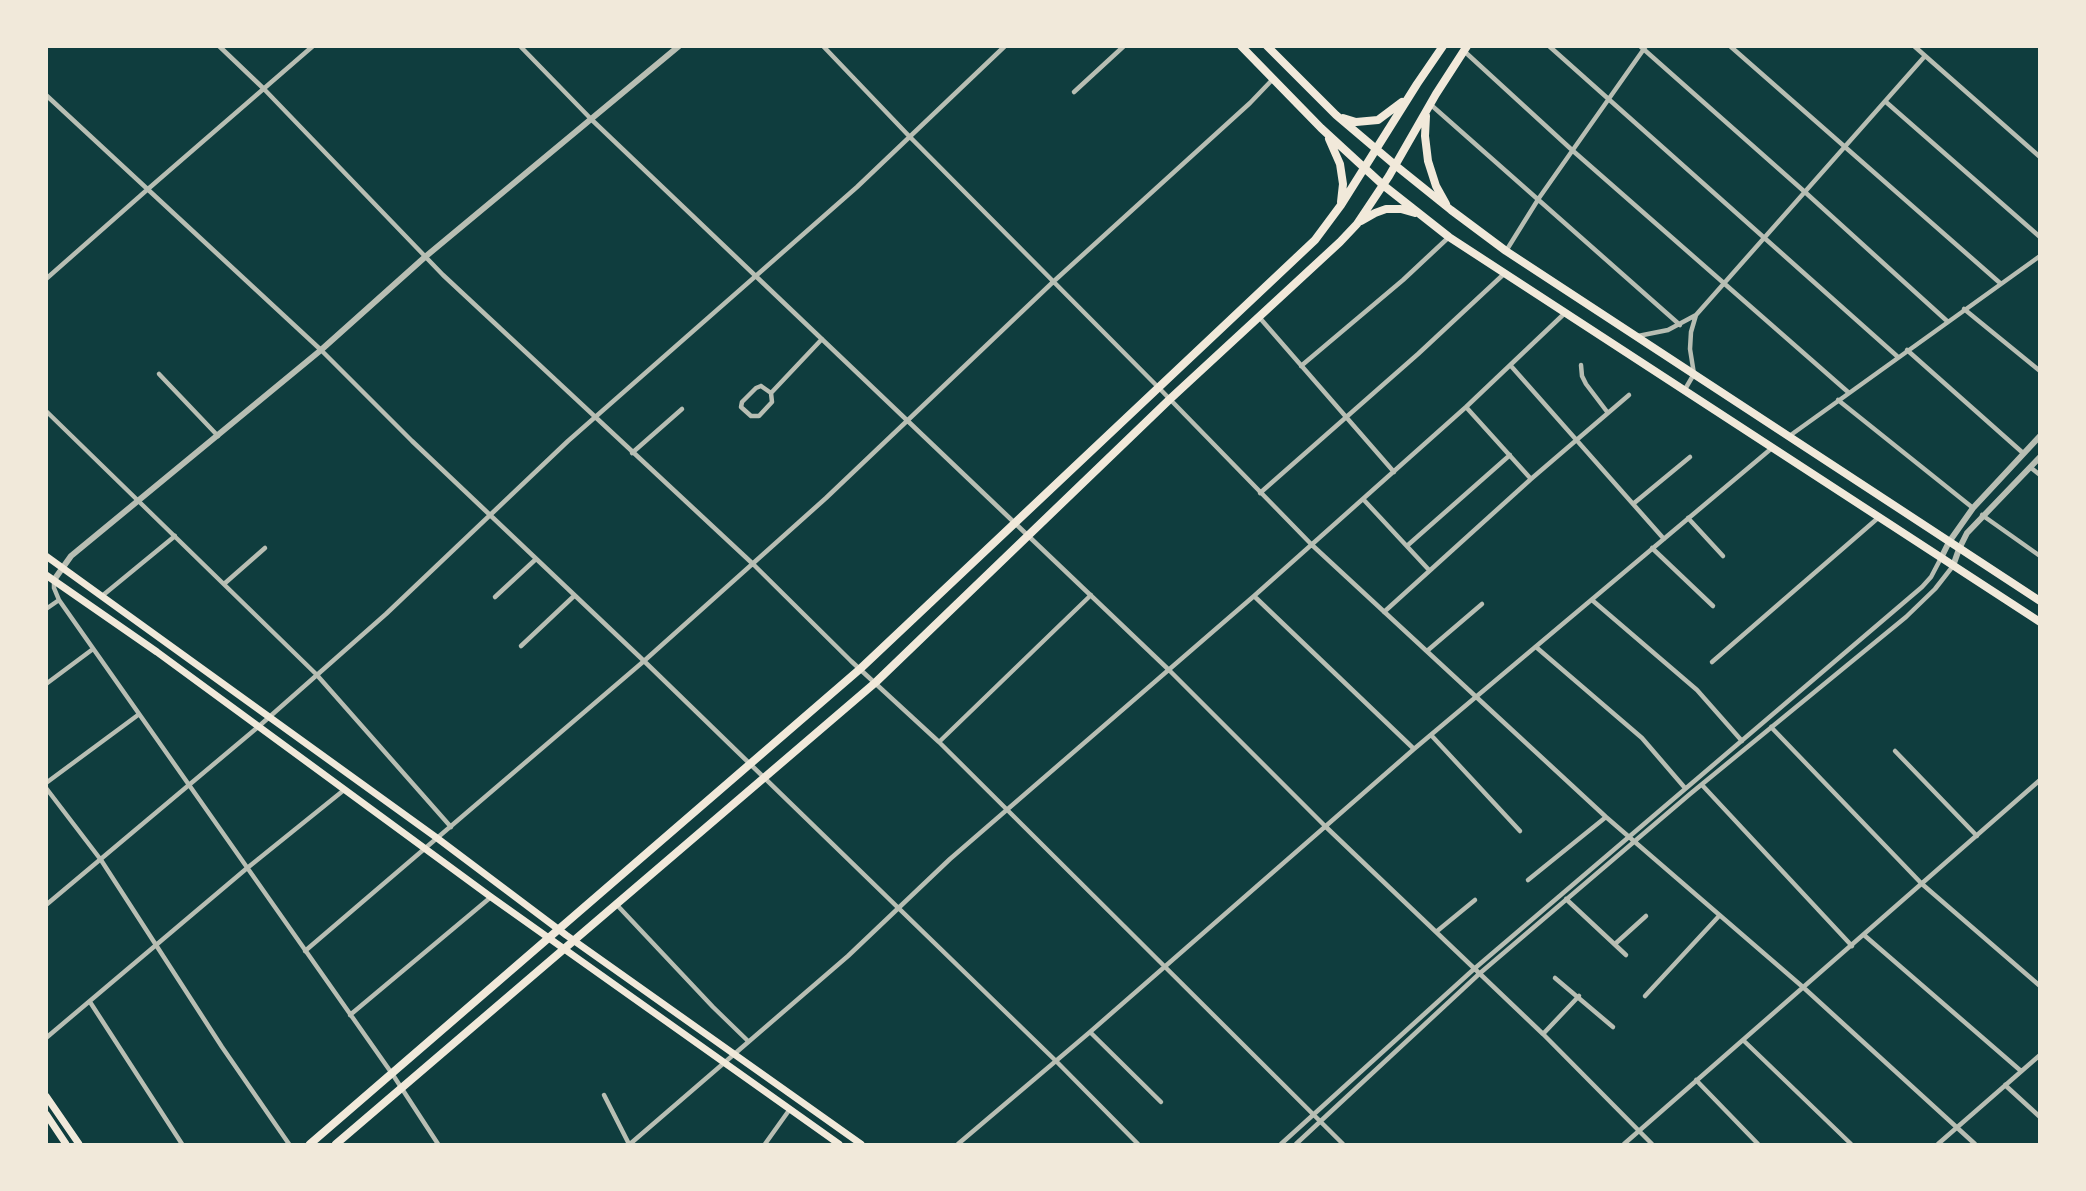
<!DOCTYPE html>
<html>
<head>
<meta charset="utf-8">
<style>
  body { margin:0 }
  #map { position:relative; width:2086px; height:1191px; overflow:hidden; background:#0f3d3e; font-family:Cabin,sans-serif }
  canvas { display:block }
  .frame { position:absolute; inset:0; border:48px solid #f1e9da; pointer-events:none }
</style>
</head>
<body>
<div id="map">
<canvas width="2086" height="1191"></canvas>
<div class="frame"></div>
</div>
<script>
const ctx = document.querySelector('canvas').getContext('2d');
ctx.lineJoin = 'round';
const shape = rows => new Path2D(rows.map(r => 'M' + r).join(''));
function stroke(path, color, width, dash) { ctx.strokeStyle = color; ctx.lineWidth = width; ctx.lineCap = dash ? 'butt' : 'round'; ctx.setLineDash(dash || []); ctx.stroke(path); }
const minor = shape([
  [219,46,263,88,443,275,753,564,851,661,939,742,1343,1144],
  [520,46,592,120,1169,670,1326,827,1543,1034,1652,1144],
  [823,46,909,136,1158,387,1312,545,1606,817,1804,988,1975,1144],
  [1549,46,1898,357],
  [1640,46,1806,193,1947,321],
  [1730,46,2000,283],
  [1914,46,2040,157],
  [1464,51,1572,150,1848,392],
  [1074,92,1124,46],
  [46,95,321,350,412,441,644,661,1056,1061,1138,1144],
  [1886,102,2040,237],
  [1430,104,1680,325],
  [1506,251,1539,198,1646,46],
  [46,279,148,189,313,46],
  [1964,309,2040,371],
  [1259,317,1394,472],
  [1638,336,1668,330,1696,315,1925,56],
  [1907,350,2023,453],
  [1581,365,1582,376,1586,384,1608,413],
  [1301,366,1403,280,1449,237],
  [1511,366,1664,539],
  [159,374,218,436],
  [761,386,771,393,772,402,759,416,751,416,741,407,742,402,756,388,761,386],
  [1684,391,1694,374,1690,349,1691,332,1696,315],
  [771,393,822,339],
  [1838,400,1973,508],
  [1466,407,1531,479],
  [46,411,316,674,451,827],
  [1788,437,2040,256],
  [632,453,682,409],
  [2030,467,2040,475],
  [1260,493,1418,354,1505,273],
  [1363,499,1429,570],
  [1633,504,1690,457],
  [1982,515,2040,556],
  [1688,518,1723,556],
  [1408,545,1510,455],
  [1652,548,1713,606],
  [54,580,54,588,59,600,393,1075,438,1144],
  [224,584,265,548],
  [102,596,175,536],
  [1254,596,1414,749],
  [495,597,536,559],
  [1592,600,1697,690,1742,741],
  [46,609,59,600],
  [1384,612,1531,479,1629,395],
  [521,646,574,596],
  [1536,647,1642,738,1685,788],
  [1427,651,1482,604],
  [1712,662,1878,518],
  [46,684,93,649],
  [1771,727,1922,884,2040,986],
  [1431,735,1520,831],
  [939,742,1091,595],
  [1895,751,1977,836],
  [46,783,138,715],
  [1702,785,1852,946],
  [46,788,101,860,222,1047,289,1144],
  [1528,880,1606,817],
  [1566,899,1626,955],
  [616,904,713,1007,748,1041],
  [46,905,258,727,386,614,568,441,857,187,1005,46],
  [1436,932,1475,900],
  [1864,935,2021,1071],
  [1615,944,1646,916],
  [305,951,644,661,826,498,1053,282,1250,103,1273,79],
  [1555,978,1613,1027],
  [1645,996,1719,916],
  [90,1002,182,1144],
  [350,1015,491,897],
  [1090,1032,1161,1102],
  [1543,1034,1579,996],
  [46,1038,246,869,344,790],
  [1743,1040,1851,1144],
  [1696,1080,1758,1144],
  [2005,1085,2040,1117],
  [604,1095,629,1144],
  [630,1144,848,956,950,859,1254,596,1466,407,1565,313],
  [765,1144,790,1109],
  [958,1144,1090,1032,1414,749,1772,448],
  [1281,1144,1474,969,1922,587,1931,577,1941,558],
  [1296,1144,1479,974,1690,794,1906,617,1935,589,1953,566],
  [1624,1144,2040,780],
  [1938,1144,2040,1055]
]);
const tertiary = shape([
  [1941,558,1949,542,1973,508,2040,436],
  [1953,566,1959,549,1967,533,2040,457],
  [54,580,71,556,321,350,425,257,679,46]
]);
const secondary = shape([
  [46,556,437,838,566,935,861,1144],
  [46,575,157,652,491,897,839,1144],
  [46,1096,79,1144],
  [46,1114,66,1144]
]);
const primary = shape([
  [1241,46,1321,128,1383,185,1449,237,2040,622],
  [1267,46,1336,115,1395,165,1451,210,1506,251,2040,601],
  [1426,116,1425,136,1428,161,1436,186,1446,204],
  [1343,118,1356,122,1378,120,1402,102],
  [1329,139,1340,164,1343,184,1341,202],
  [1361,221,1375,213,1386,209,1401,209,1415,213],
  [310,1144,860,669,1315,240,1341,205,1417,84,1443,46],
  [336,1144,876,682,1170,399,1340,242,1357,224,1389,176,1436,94,1467,46]
]);
stroke(minor, '#b8beb3', 4.5);
stroke(tertiary, '#b8beb3', 6);
stroke(secondary, '#f1e9da', 7);
stroke(primary, '#f1e9da', 8);
</script>
</body>
</html>
